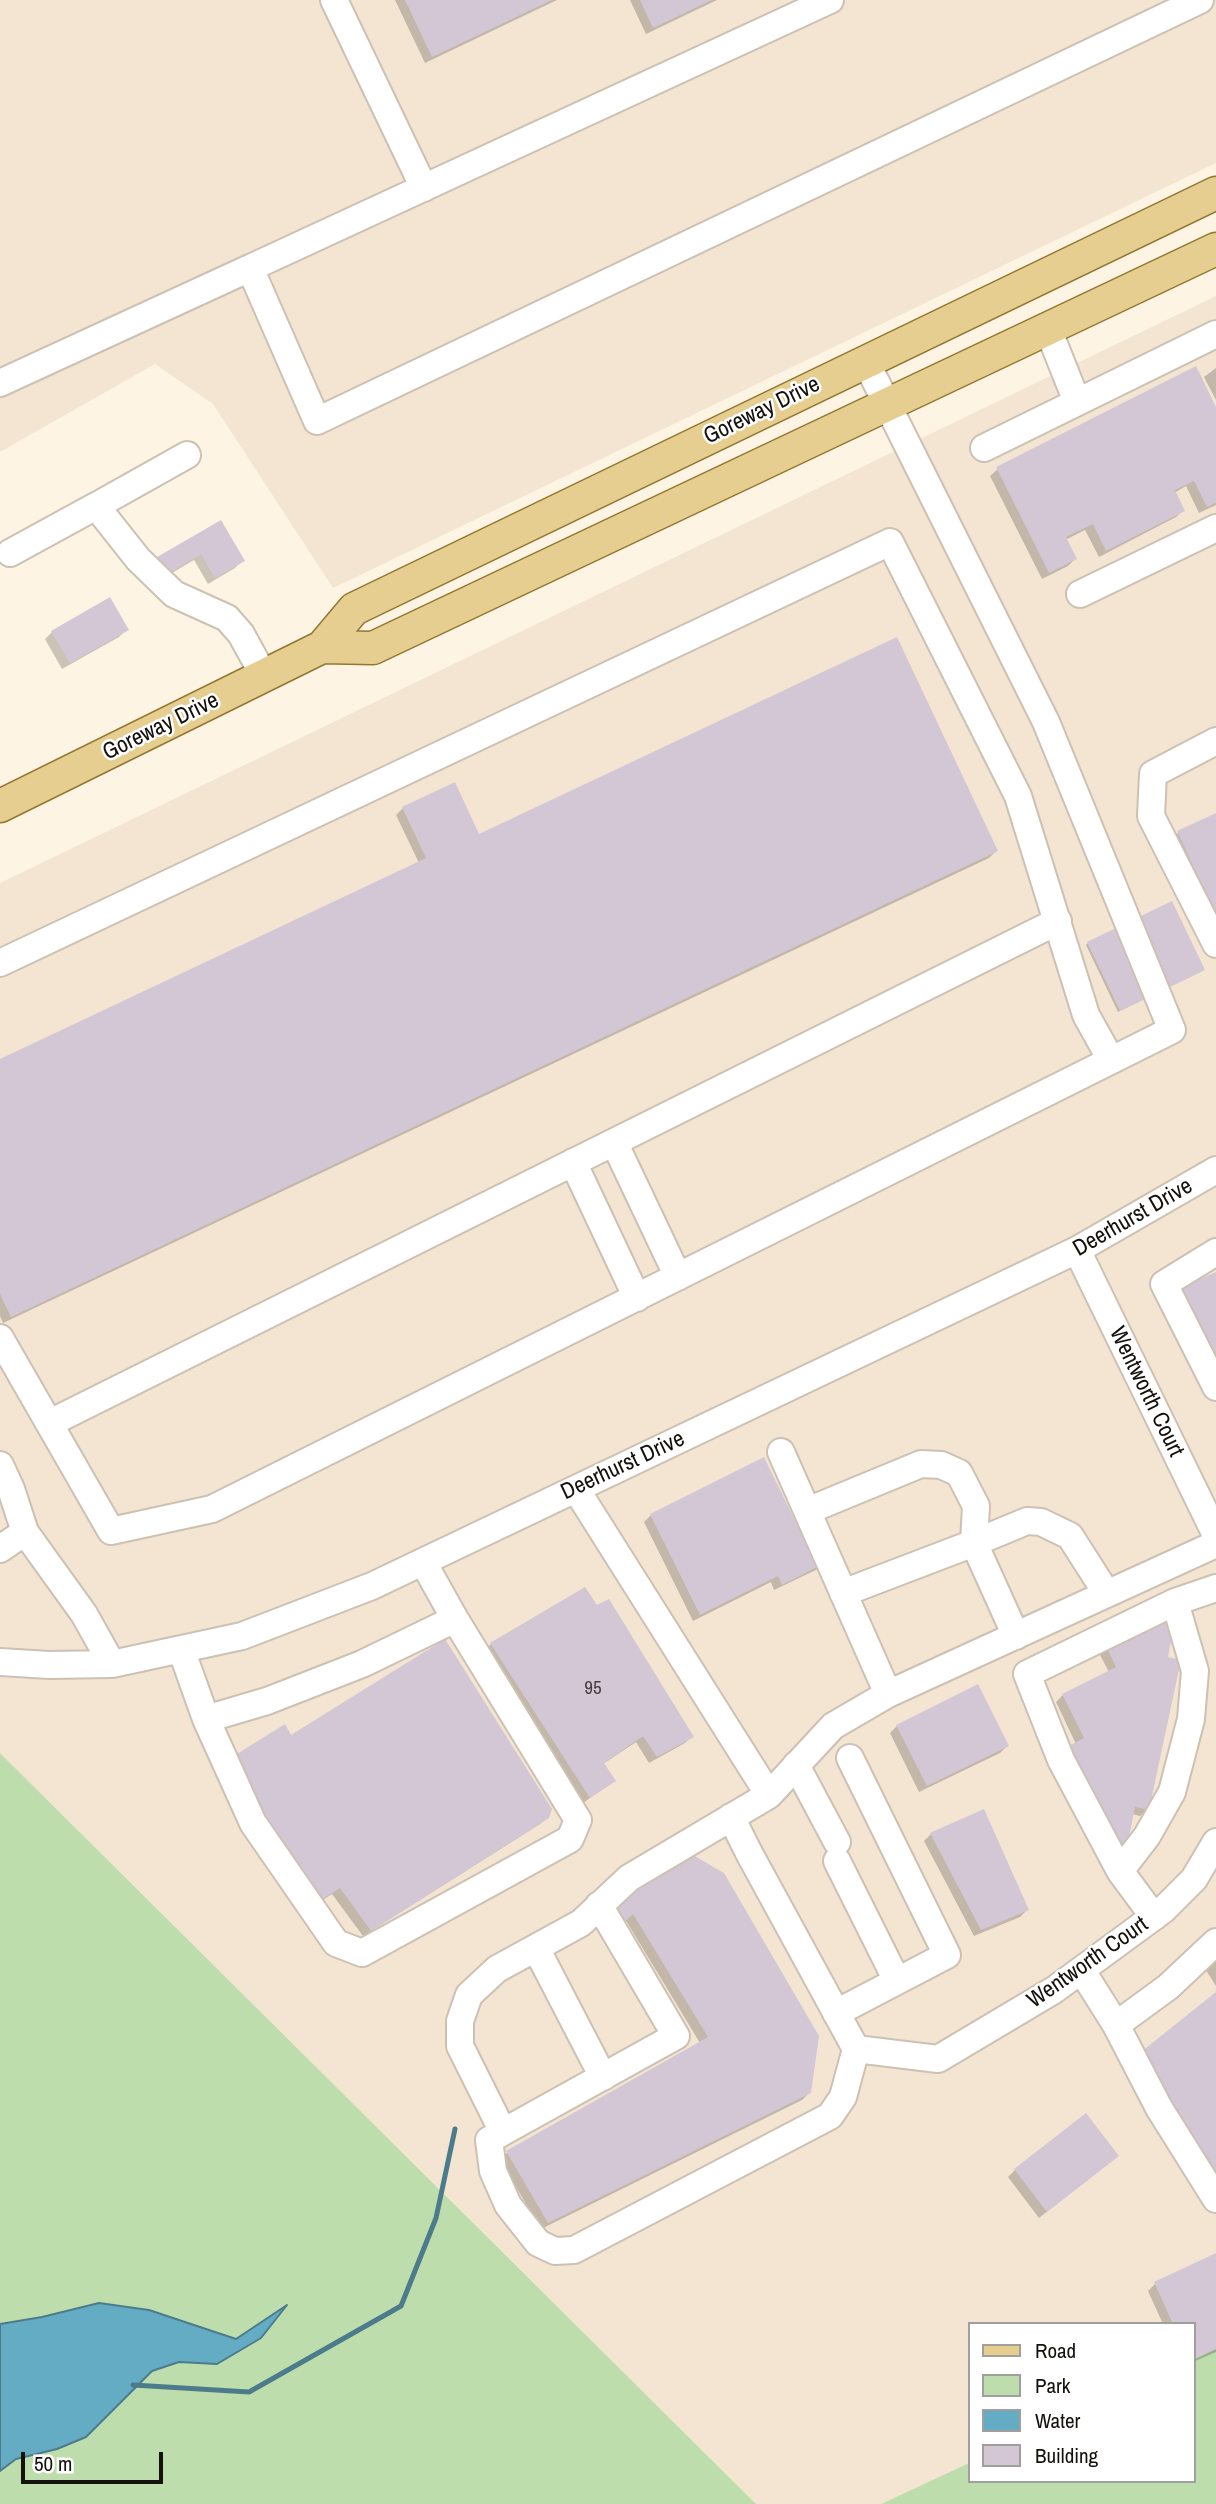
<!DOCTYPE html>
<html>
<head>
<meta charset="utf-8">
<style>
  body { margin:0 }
  #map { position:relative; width:1216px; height:2504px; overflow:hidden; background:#fef4e4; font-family:"Archivo Narrow",sans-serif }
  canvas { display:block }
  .legend { position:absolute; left:968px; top:2322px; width:228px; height:161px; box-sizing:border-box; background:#fff; border:2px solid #a19f9d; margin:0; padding:9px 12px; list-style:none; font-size:21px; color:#14100b }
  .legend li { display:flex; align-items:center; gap:14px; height:35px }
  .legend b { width:35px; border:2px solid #a19f9d }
  .scale { position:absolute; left:21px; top:2452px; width:142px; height:32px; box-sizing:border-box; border:4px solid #14100b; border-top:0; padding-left:9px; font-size:21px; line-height:24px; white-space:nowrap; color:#14100b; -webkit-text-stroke:5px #fff; paint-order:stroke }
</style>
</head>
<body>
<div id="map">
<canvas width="1216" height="2504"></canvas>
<ul class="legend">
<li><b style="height:9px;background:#e6ce90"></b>Road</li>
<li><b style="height:19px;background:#beddac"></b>Park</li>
<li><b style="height:19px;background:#64abc4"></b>Water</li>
<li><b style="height:19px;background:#d4c7d5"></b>Building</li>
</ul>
<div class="scale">50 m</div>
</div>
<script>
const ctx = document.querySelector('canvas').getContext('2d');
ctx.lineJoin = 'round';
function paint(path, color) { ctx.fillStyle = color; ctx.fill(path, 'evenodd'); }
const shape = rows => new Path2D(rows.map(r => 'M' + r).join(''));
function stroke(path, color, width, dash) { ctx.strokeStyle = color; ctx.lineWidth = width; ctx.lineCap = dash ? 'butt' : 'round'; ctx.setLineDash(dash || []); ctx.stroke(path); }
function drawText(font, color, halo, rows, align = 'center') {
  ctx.font = font + ' "Archivo Narrow",sans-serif'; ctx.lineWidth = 5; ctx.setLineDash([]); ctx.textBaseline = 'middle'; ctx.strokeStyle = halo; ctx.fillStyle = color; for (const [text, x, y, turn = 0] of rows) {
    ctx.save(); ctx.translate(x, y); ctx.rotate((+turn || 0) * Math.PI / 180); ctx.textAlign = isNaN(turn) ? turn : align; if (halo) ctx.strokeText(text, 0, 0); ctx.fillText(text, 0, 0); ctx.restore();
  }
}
const industrial = shape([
  [0,0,1216,0,1216,163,333,588,213,404,155,364,0,452],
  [1216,296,1216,2348,1193,2324,969,2324,969,2463,881,2504,756,2504,0,1753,0,883]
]);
const green = shape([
  [0,1753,756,2504,0,2504],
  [1216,2348,1216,2504,881,2504,969,2463,969,2481,1193,2481,1193,2359]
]);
const water = shape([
  [99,2303,149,2310,236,2339,287,2305,261,2338,217,2364,179,2362,152,2371,86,2437,57,2449,16,2459,0,2471,0,2324,42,2317,99,2303]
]);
const shadow = shape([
  [395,0,557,0,425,63],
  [630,0,717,0,646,34],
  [1216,368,1216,400,1204,377],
  [1216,411,1216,505,1199,513,1186,486,1174,493,1183,510,1176,517,1099,557,1085,530,1065,540,1075,559,1068,566,1042,579,990,476,998,469],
  [220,522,242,561,235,568,208,584,194,560,155,583],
  [126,630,119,637,62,669,45,639,52,632],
  [403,808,478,836,996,851,989,858,3,1323,0,1316,0,1061,419,863,396,815],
  [1216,815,1216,937,1171,840,1178,833],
  [1088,943,1202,971,1118,1012,1086,945],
  [651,1515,804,1543,825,1562,818,1569,774,1590,771,1582,693,1621,644,1522],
  [1168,1618,1147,1809,1140,1816,1132,1814,1126,1841,1118,1849,1076,1744,1056,1702,1063,1695,1109,1672,1100,1655,1107,1648],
  [491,1644,692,1736,685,1743,649,1763,636,1742,603,1764,614,1781,583,1803,484,1651],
  [897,1726,1007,1746,1000,1753,919,1792,890,1733],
  [291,1738,548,1817,540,1824,363,1936,332,1894,304,1912,226,1765],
  [931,1834,1027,1910,1020,1917,974,1936,924,1841],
  [693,1857,809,2093,802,2100,541,2229,500,2160,507,2153,700,2043,625,1919],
  [1216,1957,1216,1986,1204,1967],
  [1216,1994,1216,2192,1135,2060],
  [1117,2156,1039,2218,1008,2177,1015,2170],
  [1216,2255,1216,2352,1193,2362,1193,2324,1163,2324,1148,2291,1155,2284]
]);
const stream = shape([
  [133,2385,249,2392,401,2306,436,2218,455,2129]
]);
const building = shape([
  [405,0,552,0,432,57],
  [640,0,712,0,653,28],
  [1196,366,1216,407,1216,503,1207,507,1194,481,1175,490,1185,511,1106,551,1093,524,1066,537,1077,559,1049,573,996,467],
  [221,520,245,561,215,578,201,554,162,577,152,560],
  [110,597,129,630,70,663,51,631],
  [897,637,998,851,11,1317,0,1294,0,1059,426,858,402,807,455,782,479,834],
  [1216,813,1216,915,1177,831],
  [1172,901,1205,970,1120,1011,1087,942],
  [1216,1272,1216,1374,1173,1290],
  [764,1457,805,1541,814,1536,827,1562,782,1585,778,1576,700,1615,650,1514],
  [585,1587,597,1605,609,1599,694,1737,657,1757,643,1736,604,1763,616,1781,590,1798,490,1643],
  [1169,1616,1174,1626,1168,1657,1181,1660,1149,1810,1135,1807,1128,1842,1112,1849,1063,1749,1084,1738,1062,1694,1116,1667,1106,1646],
  [445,1639,552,1809,549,1818,371,1931,340,1888,312,1906,251,1811,261,1804,232,1757,285,1724,291,1735],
  [978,1684,1009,1746,927,1786,896,1725],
  [984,1809,1029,1910,981,1930,930,1833],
  [693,1855,724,1873,819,2036,811,2093,548,2223,506,2151,708,2037,633,1914,620,1926,607,1903],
  [1216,1992,1216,2174,1141,2052],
  [1086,2113,1119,2156,1047,2212,1014,2169],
  [1216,2253,1216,2349,1193,2360,1193,2324,1173,2324,1154,2282]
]);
const minor = shape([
  [334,0,424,188],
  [830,0,250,268,317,421,1200,0],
  [1048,329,1077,402],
  [0,383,250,268],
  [984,448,1216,334],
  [187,455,96,506,138,559,174,594,227,618,241,634,264,676],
  [10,553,96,506],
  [1080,594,1216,528],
  [1216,741,1153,774,1151,816,1216,944],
  [0,963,890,542,1018,796,1086,1015,1111,1060],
  [614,1142,678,1277],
  [573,1162,637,1298],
  [1077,1250,1216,1535],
  [1216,1252,1164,1284,1216,1387],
  [0,1338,111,1531,212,1509,1172,1030,1046,722,866,362],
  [50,1423,1058,921],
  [781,1452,888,1694,833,1726,769,1795,629,1878,581,1923,497,1969,469,1995,460,2021,460,2046,503,2132,489,2140,493,2171,508,2205,538,2243,555,2251,574,2250,830,2116,843,2097,856,2049,938,2059,1054,1990,1163,1910,1194,1879,1216,1842],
  [0,1465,11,1489,25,1532,84,1614,112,1664],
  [576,1489,769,1795],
  [807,1511,921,1464,941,1465,959,1473,976,1506,974,1543,843,1593],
  [0,1549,25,1532],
  [423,1562,455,1619,362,1664,267,1701,206,1719,253,1823,336,1943,362,1953,570,1839,578,1820,455,1619],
  [1016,1636,974,1543,1027,1521,1041,1522,1070,1536,1107,1594],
  [181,1649,206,1719],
  [0,1662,49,1665,112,1664,242,1636,372,1586,1077,1250,1216,1170],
  [888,1694,1216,1544],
  [796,1765,837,1842],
  [731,1817,749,1853,856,2049],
  [837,1861,897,1981],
  [1120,1871,1061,1760,1027,1674,1175,1602],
  [1154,1917,1120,1871,1147,1836,1172,1792,1191,1719,1195,1671,1175,1602,1216,1588],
  [536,1948,603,2077],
  [1082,1971,1116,2025,1168,1987,1216,1942],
  [836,2013,947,1955,850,1758],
  [1116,2025,1159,2108,1216,2199],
  [503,2132,676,2036,599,1905]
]);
const major = shape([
  [322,647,373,648,1216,249],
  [0,806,322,647,354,609,1216,193]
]);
const numberNames = [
  ["95",593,1689]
];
const streetNames = [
  ["Goreway Drive",762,411,-26],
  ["Goreway Drive",161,727,-26],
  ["Deerhurst Drive",1133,1218,-30],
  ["Wentworth Court",1146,1392,64],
  ["Deerhurst Drive",623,1466,-25],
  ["Wentworth Court",1088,1963,-35]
];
paint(industrial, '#f3e5d2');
paint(green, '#beddac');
paint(water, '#64abc4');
stroke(water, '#4c7c8c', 2);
paint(shadow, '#0003');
stroke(stream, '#4c7c8c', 5);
paint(building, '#d4c7d5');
stroke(minor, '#ccc1b2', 30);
stroke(major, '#927731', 35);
stroke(minor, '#fff', 26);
stroke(major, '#e6ce90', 32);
drawText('19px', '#443e3e', null, numberNames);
drawText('23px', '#14100b', '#fff', streetNames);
</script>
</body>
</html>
